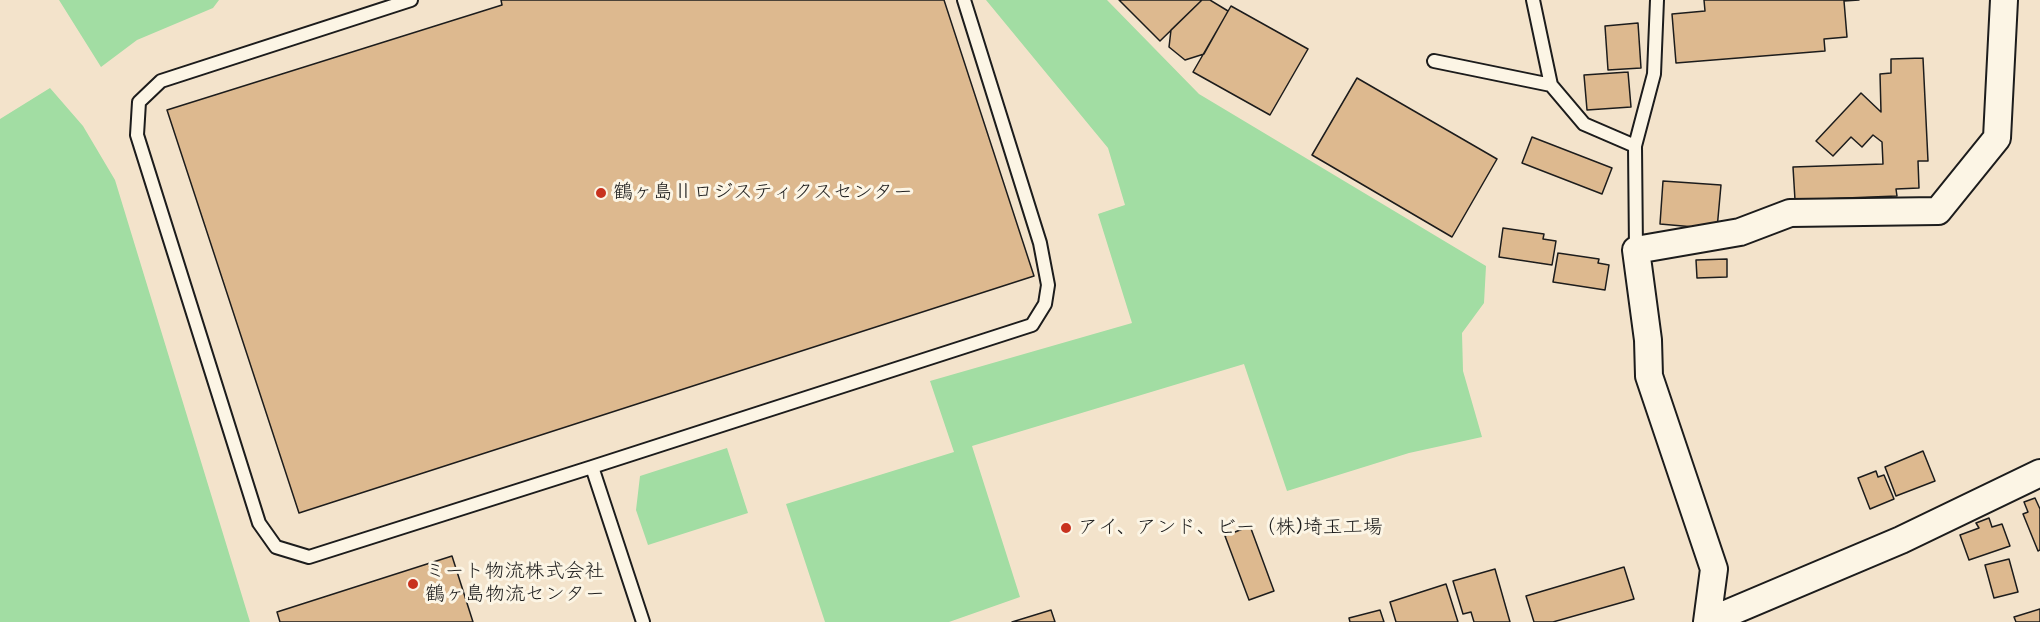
<!DOCTYPE html>
<html>
<head>
<meta charset="utf-8">
<style>
  body { margin:0 }
  canvas { display:block; background:#f3e3cb }
</style>
</head>
<body>
<canvas width="2040" height="622"></canvas>
<script>
const ctx = document.querySelector('canvas').getContext('2d');
ctx.lineJoin = 'round';
function paint(path, color) { ctx.fillStyle = color; ctx.fill(path, 'evenodd'); }
const shape = rows => new Path2D(rows.map(r => 'M' + r).join(''));
function stroke(path, color, width, dash) { ctx.strokeStyle = color; ctx.lineWidth = width; ctx.lineCap = dash ? 'butt' : 'round'; ctx.setLineDash(dash || []); ctx.stroke(path); }
function drawText(font, color, halo, rows, align = 'center') {
  ctx.font = font + ' "Patrick Hand","Klee One",sans-serif'; ctx.lineWidth = 6; ctx.setLineDash([]); ctx.textBaseline = 'middle'; ctx.strokeStyle = halo; ctx.fillStyle = color; for (const [text, x, y, turn = 0] of rows) {
    ctx.save(); ctx.translate(x, y); ctx.rotate((+turn || 0) * Math.PI / 180); ctx.textAlign = isNaN(turn) ? turn : align; if (halo) ctx.strokeText(text, 0, 0); ctx.fillText(text, 0, 0); ctx.restore();
  }
}
const green = shape([
  [59,0,219,0,213,8,137,40,101,67],
  [986,0,1107,0,1199,94,1486,266,1484,303,1462,333,1463,371,1482,437,1409,453,1287,491,1244,364,972,446,1020,597,949,622,825,622,786,504,954,452,930,381,1132,323,1098,214,1125,205,1108,148],
  [50,88,83,126,115,180,250,622,0,622,0,119],
  [727,448,748,513,648,545,636,510,640,476]
]);
const building = shape([
  [501,0,944,0,1034,276,299,513,167,110,502,5,501,0],
  [1119,0,1202,0,1160,41,1119,0],
  [1202,0,1210,0,1228,11,1204,54,1185,60,1169,47,1171,30,1202,0],
  [1704,0,1859,0,1844,1,1847,37,1824,39,1825,51,1676,63,1672,14,1705,11,1704,0],
  [1231,6,1308,49,1270,115,1193,72,1231,6],
  [1638,23,1641,68,1608,70,1605,26,1638,23],
  [1923,58,1928,161,1918,161,1919,188,1896,189,1897,196,1795,200,1793,167,1883,164,1882,142,1873,135,1862,147,1851,137,1833,156,1816,141,1861,93,1881,112,1880,74,1891,73,1891,59,1923,58],
  [1628,72,1631,107,1587,110,1584,75,1628,72],
  [1357,78,1497,159,1452,237,1312,155,1357,78],
  [1532,137,1612,168,1602,194,1522,163,1532,137],
  [1663,181,1721,185,1717,229,1660,224,1663,181],
  [1503,228,1544,234,1543,239,1556,241,1552,265,1499,257,1503,228],
  [1558,253,1599,259,1598,263,1609,265,1605,290,1553,282,1558,253],
  [1727,259,1727,277,1697,278,1696,260,1727,259],
  [1923,451,1935,481,1896,496,1885,467,1923,451],
  [1876,471,1878,477,1884,475,1894,499,1870,509,1858,478,1876,471],
  [2035,498,2040,509,2040,550,2038,551,2023,514,2028,512,2024,502,2035,498],
  [1989,518,1992,527,2002,524,2010,546,1969,560,1960,535,1979,528,1976,523,1989,518],
  [1250,526,1274,591,1249,600,1225,536,1250,526],
  [452,556,473,622,280,622,277,612,452,556],
  [2009,559,2018,592,1994,598,1985,565,2009,559],
  [1624,567,1634,599,1553,622,1534,622,1526,596,1624,567],
  [1495,569,1510,622,1474,622,1471,612,1463,614,1453,581,1495,569],
  [1446,584,1458,622,1396,622,1390,602,1446,584],
  [2040,609,2040,622,2016,622,2014,617,2040,609],
  [1051,610,1055,622,1012,622,1051,610],
  [1380,610,1384,622,1350,622,1349,618,1380,610]
]);
const service = shape([
  [411,0,161,81,139,102,137,135,259,523,276,547,309,557,592,467],
  [1533,0,1551,85,1584,124,1635,146],
  [1434,61,1551,85],
  [1636,250,1635,146,1654,74,1657,0],
  [643,622,592,467,1032,325,1045,304,1048,285,1040,243,964,0]
]);
const minor = shape([
  [1707,622,1714,569,1649,376,1648,340,1636,250,1740,232,1790,213,1938,211,1997,138,2004,0],
  [1707,622,1901,540,2040,473]
]);
const markers = [
  [601,193,6,"#c8321e"],
  [1066,528,6,"#c8321e"],
  [413,584,6,"#c8321e"]
];
const poiNames = [
  ["鶴ヶ島Ⅱロジスティクスセンター",613,193],
  ["アイ、アンド、ビー（株)埼玉工場",1078,528],
  ["ミート物流株式会社",425,572],
  ["鶴ヶ島物流センター",425,595]
];
paint(green, '#a2dda3');
paint(building, '#ddb98f');
stroke(building, '#1c1c1c', 1.5);
stroke(service, '#1c1c1c', 16);
stroke(minor, '#1c1c1c', 30);
stroke(service, '#fcf5e5', 12);
stroke(minor, '#fcf5e5', 26);
for (const [x, y, r, color] of markers) { const dot = new Path2D(); dot.arc(x, y, r, 0, 2 * Math.PI); ctx.fillStyle = color; ctx.fill(dot); stroke(dot, '#fcf5e5', 2); }
drawText('20px', '#1c1c1c', '#fcf5e5', poiNames, 'left');
</script>
</body>
</html>
